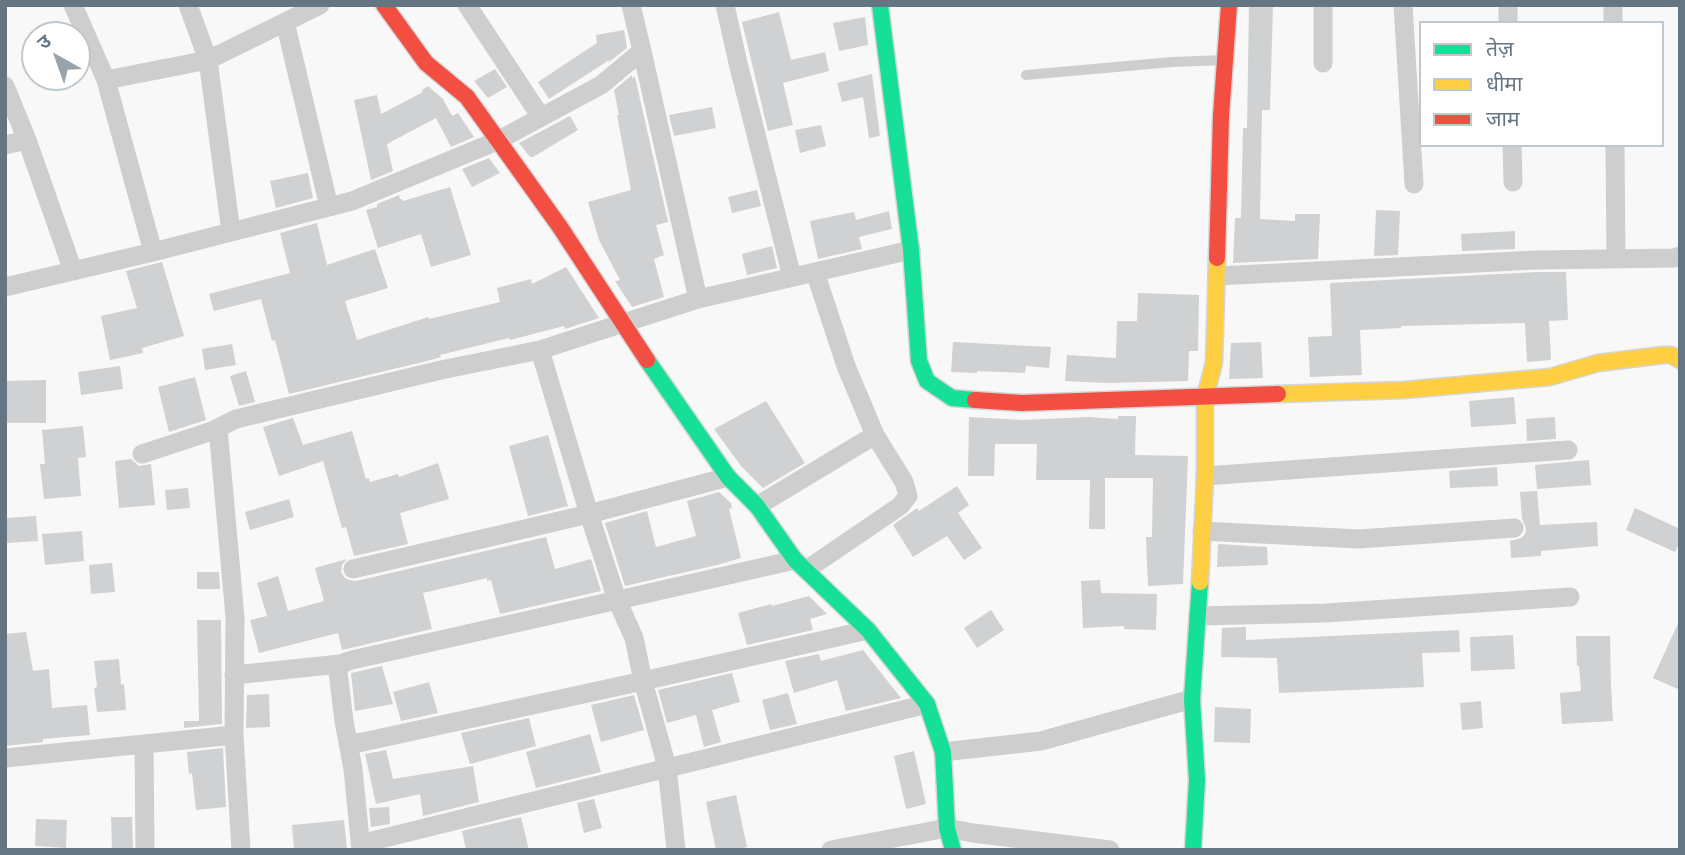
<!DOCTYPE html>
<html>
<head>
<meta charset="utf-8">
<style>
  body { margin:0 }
  #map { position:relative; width:1685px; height:855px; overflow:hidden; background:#f8f8f8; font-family:Barlow,"Noto Sans Devanagari",sans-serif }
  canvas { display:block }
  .frame { position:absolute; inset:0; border:7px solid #657582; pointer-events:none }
  .legend { position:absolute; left:1419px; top:21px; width:245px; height:126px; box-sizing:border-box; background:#fff; border:2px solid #c1c8cd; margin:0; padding:9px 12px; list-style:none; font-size:21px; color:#657582 }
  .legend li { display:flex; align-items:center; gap:14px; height:35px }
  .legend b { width:35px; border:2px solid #c1c8cd }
  .north { position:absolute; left:21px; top:21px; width:70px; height:70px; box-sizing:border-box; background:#fff; border:2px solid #c1c8cd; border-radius:50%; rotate:320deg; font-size:19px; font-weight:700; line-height:28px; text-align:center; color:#657582 }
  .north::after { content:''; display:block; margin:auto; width:24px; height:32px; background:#98a3ab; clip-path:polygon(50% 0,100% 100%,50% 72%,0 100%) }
</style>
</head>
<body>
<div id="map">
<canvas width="1685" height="855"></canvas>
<div class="frame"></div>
<ul class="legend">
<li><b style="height:9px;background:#16e098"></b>तेज़</li>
<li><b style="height:9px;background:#ffcf43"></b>धीमा</li>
<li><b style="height:9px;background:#f24e42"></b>जाम</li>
</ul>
<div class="north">उ</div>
</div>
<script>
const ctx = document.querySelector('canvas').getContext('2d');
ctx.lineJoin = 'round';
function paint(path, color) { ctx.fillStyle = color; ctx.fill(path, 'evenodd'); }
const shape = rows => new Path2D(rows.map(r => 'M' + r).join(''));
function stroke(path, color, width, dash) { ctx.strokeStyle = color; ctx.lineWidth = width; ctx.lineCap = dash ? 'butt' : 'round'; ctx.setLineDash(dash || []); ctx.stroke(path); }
const building = shape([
  [1249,5,1273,5,1270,110,1262,110,1260,219,1295,221,1295,214,1320,214,1318,259,1233,263,1235,218,1241,218,1243,128,1247,128],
  [779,12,791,60,825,52,829,71,783,83,793,125,768,131,742,22],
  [865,17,868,45,839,51,833,23],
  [624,30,627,48,609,62,609,60,549,99,538,82,597,43,596,35],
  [495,69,507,87,488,98,474,81],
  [872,74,880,136,869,138,863,97,842,102,837,83],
  [632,75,632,78,635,77,668,222,656,225,664,255,654,259,664,297,632,307,615,281,620,280,599,240,588,202,631,190,617,115,619,115,614,90],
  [428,86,443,99,452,116,458,113,474,137,451,147,436,118,387,144,393,171,371,180,354,100,377,95,381,114,423,92,422,90],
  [712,107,716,128,674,136,669,115],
  [570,116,578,130,533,157,530,157,519,143],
  [821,125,826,146,800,153,795,130],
  [489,158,500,173,472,187,462,169],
  [308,173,313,198,276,208,270,181],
  [450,187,471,255,431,267,421,234,378,248,366,210,377,207,377,204,399,195,400,199,402,199,403,201],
  [757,190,761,206,732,213,728,197],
  [1376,210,1400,211,1398,255,1374,256],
  [889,211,892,229,859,237,862,249,818,259,810,221,854,212,856,220],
  [317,223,327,265,375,249,388,288,345,301,357,340,428,317,429,319,500,302,497,288,531,279,532,284,566,267,599,318,565,329,564,326,510,340,509,338,440,355,441,357,431,360,289,394,275,340,272,341,261,299,214,311,209,294,290,273,280,233],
  [1515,231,1515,249,1462,251,1461,234],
  [772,246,777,268,747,275,742,254],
  [162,262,184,336,142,348,143,353,110,360,101,316,137,308,126,271],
  [1537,272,1566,272,1568,320,1549,321,1551,360,1527,362,1525,323,1401,326,1401,328,1360,330,1362,375,1310,377,1308,337,1332,336,1330,283],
  [1138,293,1199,295,1198,351,1189,351,1188,381,1106,383,1065,381,1067,355,1116,358,1117,321,1137,321],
  [953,342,1051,347,1049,368,1026,366,1025,373,977,371,977,373,951,372],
  [1261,342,1263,378,1229,379,1231,343],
  [232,344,236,365,205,370,202,349],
  [120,366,123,389,81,395,78,372],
  [246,371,255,402,239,406,230,376],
  [195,377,206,420,169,432,158,387],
  [46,380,46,423,5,423,5,381],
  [1514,397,1516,424,1471,427,1469,401],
  [766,401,805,463,763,488,741,466,714,429],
  [1118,416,1136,416,1135,455,1188,456,1183,584,1148,586,1146,537,1152,537,1153,478,1105,478,1105,529,1089,529,1090,480,1036,480,1037,444,995,444,994,476,968,476,969,417,1023,420,1088,417,1118,419],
  [1555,417,1556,439,1527,441,1526,419],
  [293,418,303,445,352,431,366,479,369,478,370,482,398,474,399,477,438,463,449,499,400,513,408,544,354,556,346,527,342,528,323,461,279,476,263,427],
  [83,426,86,457,78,458,81,496,44,499,40,464,45,464,42,430],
  [548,435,568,506,528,516,509,446],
  [131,459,139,466,151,464,155,505,119,508,115,461],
  [1589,460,1591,485,1537,489,1535,465],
  [1497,467,1498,486,1450,488,1449,471],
  [957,486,969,505,958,513,982,548,964,560,947,536,913,557,893,525,917,508,919,511],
  [188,488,190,508,167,510,165,490],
  [1537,491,1540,525,1597,522,1598,546,1541,551,1541,556,1511,558,1510,541,1521,538,1525,534,1526,528,1522,519,1520,492],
  [719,492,731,503,732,508,729,509,741,558,717,565,625,586,605,523,647,511,656,547,696,536,687,501],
  [289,499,294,517,250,530,245,512],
  [1635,508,1680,529,1680,541,1675,552,1626,530],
  [36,516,38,541,7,543,6,518],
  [82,531,84,561,45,565,42,534],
  [546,537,555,569,591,559,601,591,500,614,491,580,487,581,487,578,423,593,432,629,342,650,338,633,259,653,250,620,267,616,257,583,278,576,288,611,324,601,315,568,347,559,342,565,341,572,345,578,349,580,356,581],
  [1218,544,1267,547,1268,565,1217,567],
  [112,563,115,592,91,594,89,565],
  [197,572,219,572,220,589,197,589],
  [1100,580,1101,593,1157,594,1156,630,1124,629,1124,626,1083,628,1081,581],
  [809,596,827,614,810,619,813,630,747,645,738,613,771,604,772,606],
  [991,610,1004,630,977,648,964,628],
  [1680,619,1680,690,1653,678],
  [197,620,221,620,222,724,184,728,184,721,199,721],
  [1246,627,1246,640,1459,630,1460,652,1422,653,1424,687,1279,693,1277,658,1221,657,1222,628],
  [26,632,33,671,49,669,52,708,87,705,90,735,43,739,43,742,5,746,5,634],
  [1513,635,1515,669,1471,671,1470,637],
  [1576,636,1610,636,1611,686,1613,721,1562,724,1560,693,1581,691,1579,666,1577,666],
  [863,650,901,698,846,711,837,680,794,693,785,661,819,654,821,661],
  [119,659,121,685,124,684,126,710,97,712,94,688,97,687,94,661],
  [382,666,393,704,355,711,351,673],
  [732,673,740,702,712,710,721,742,704,747,696,715,667,723,658,690],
  [429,682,438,713,401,721,393,692],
  [788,693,797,724,770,730,762,700],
  [269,694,270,727,246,728,247,695],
  [634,695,644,730,601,742,591,705],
  [1481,701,1483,728,1462,730,1460,703],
  [1215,707,1251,709,1250,743,1214,742],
  [529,718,536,746,470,764,461,733],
  [590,734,601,772,536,788,526,752],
  [223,748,226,807,196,810,192,773,189,774,187,752],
  [386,750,393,779,473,766,479,802,423,816,420,794,376,804,365,754],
  [914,751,926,804,906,809,894,756],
  [736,795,747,847,736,850,716,850,706,802],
  [594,799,602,828,584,833,577,803],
  [389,807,390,824,371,827,369,808],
  [111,817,132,817,133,850,112,850],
  [521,817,529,850,466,850,462,831],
  [36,819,67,820,66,848,35,846],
  [344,820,347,850,294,850,292,825]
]);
const lane = shape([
  [1026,75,1172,62,1224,60]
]);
const street = shape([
  [73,5,106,80,208,60,188,5],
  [467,5,541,117],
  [725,5,738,63,792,277],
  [1323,5,1323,63],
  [1403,5,1414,184],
  [1508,5,1508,23],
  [1613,5,1613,23],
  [285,22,329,207],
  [642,51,698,299],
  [106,80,153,252],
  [5,86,27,140,73,271],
  [5,145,27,140],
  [1512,145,1513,182],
  [1615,145,1616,259],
  [231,232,208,60,320,5],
  [1217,276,1537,260,1674,258,1680,256],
  [5,287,153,252,352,201,497,141,601,85,642,51,631,5],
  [540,350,589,514,617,600,634,638,643,681,667,767,676,850],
  [218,428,235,617,234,735,241,850],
  [142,454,212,431,236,419,441,370,540,350,698,299,911,250],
  [1205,476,1568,450],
  [757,506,875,435],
  [1202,531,1359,539,1514,528],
  [353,569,589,514,728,477],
  [806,570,900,506,908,496,904,482,875,435,846,366,815,272],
  [1198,616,1326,613,1570,597],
  [234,675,340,664],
  [144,744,145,850],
  [348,744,363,742,643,681,868,630],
  [943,752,1041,741,1192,699],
  [5,758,234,735],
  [360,844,927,704],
  [361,850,353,769,344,721,338,672,340,664,352,660,795,560],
  [831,850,947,828,973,833,1110,850]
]);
const fast = shape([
  [880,5,911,250,919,361,927,381,952,398,975,400],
  [647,360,728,477,757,506,795,560,868,630,927,704,943,752,947,828,953,850],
  [1193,850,1197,780,1192,699,1200,582]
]);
const slow = shape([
  [1278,394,1404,390,1550,377,1598,363,1663,355,1671,355,1680,360],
  [1200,582,1205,476,1205,397,1214,363,1217,258]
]);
const jam = shape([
  [384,5,426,63,467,97,560,227,647,360],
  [1217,258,1221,116,1229,5],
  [975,400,1022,403,1278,394]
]);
paint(building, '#cfd1d2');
stroke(fast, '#d4d5d6', 19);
stroke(slow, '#d4d5d6', 19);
stroke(jam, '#d4d5d6', 19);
stroke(lane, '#cececf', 10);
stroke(street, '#cececf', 19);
stroke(fast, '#16e098', 16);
stroke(slow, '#ffcf43', 16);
stroke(jam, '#f24e42', 16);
</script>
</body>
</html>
